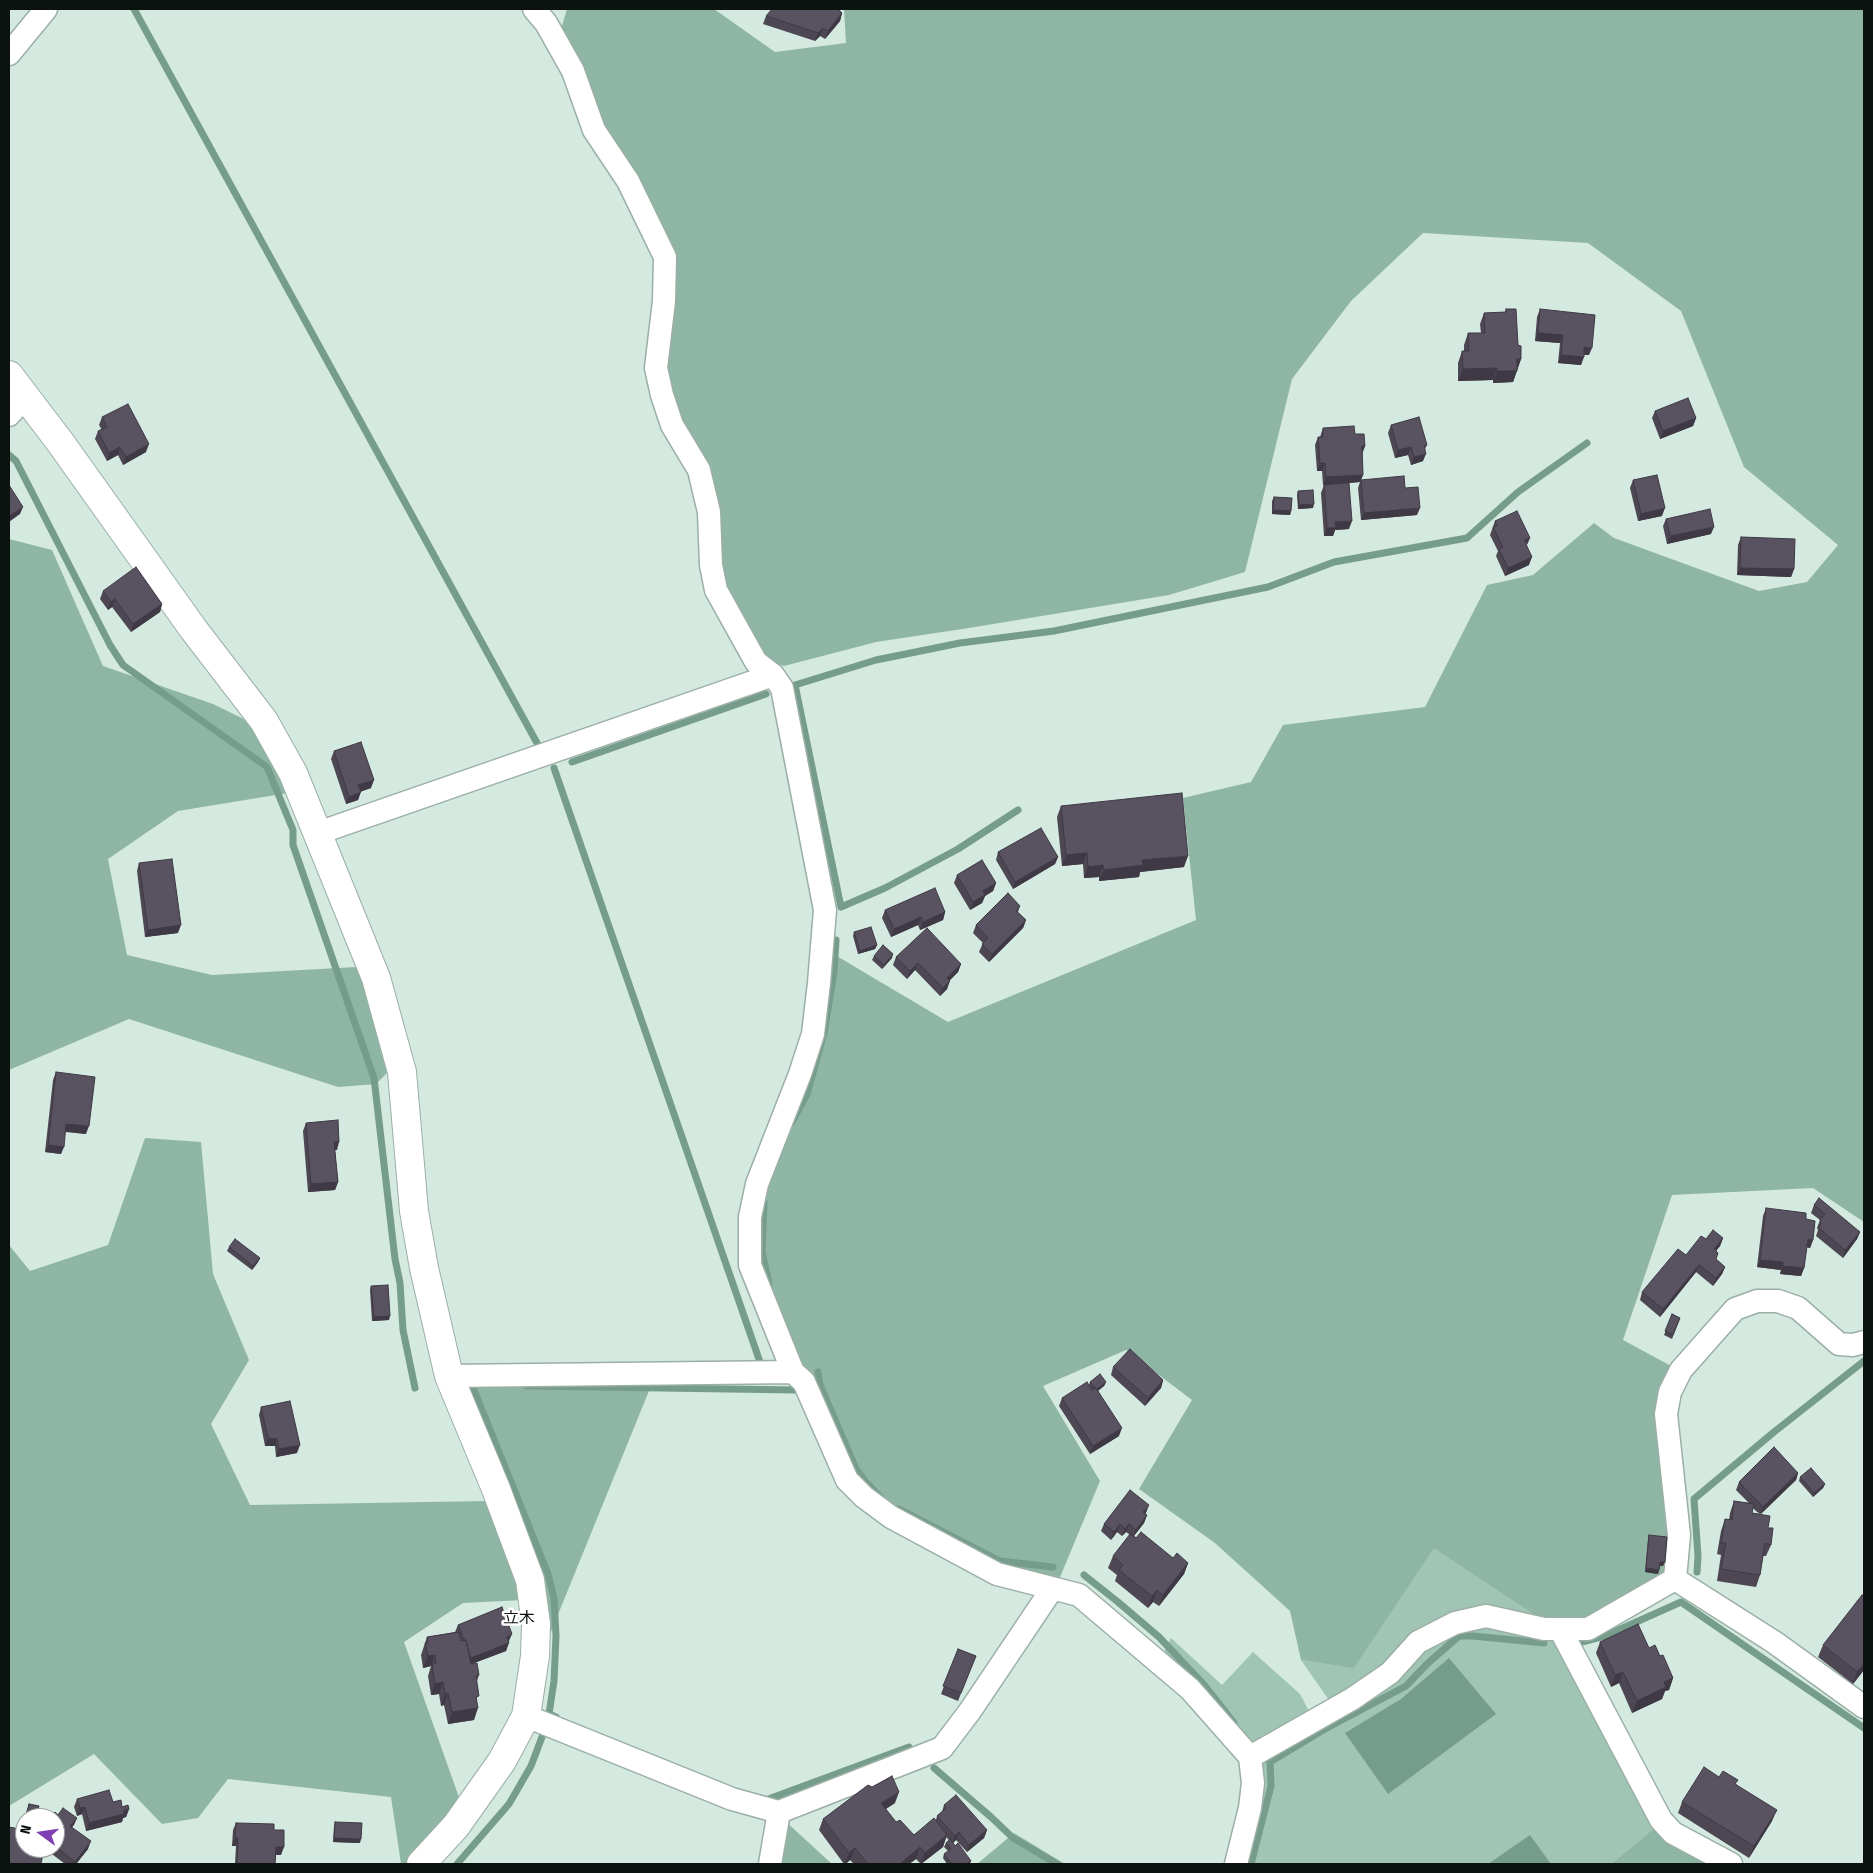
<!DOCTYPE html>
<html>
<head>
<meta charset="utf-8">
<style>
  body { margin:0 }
  #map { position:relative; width:1873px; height:1873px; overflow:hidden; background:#d4e9df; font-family:"Fira Sans Condensed",sans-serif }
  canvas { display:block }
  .frame { position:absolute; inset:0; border:10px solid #0b120f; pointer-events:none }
  .north { position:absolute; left:15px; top:1808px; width:50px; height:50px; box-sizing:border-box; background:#fff; border:1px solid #9da09f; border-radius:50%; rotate:284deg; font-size:14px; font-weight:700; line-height:20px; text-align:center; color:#0b120f }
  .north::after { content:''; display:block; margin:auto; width:18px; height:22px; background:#803fb3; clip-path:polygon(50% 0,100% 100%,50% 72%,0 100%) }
</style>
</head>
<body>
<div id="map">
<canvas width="1873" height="1873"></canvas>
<div class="frame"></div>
<div class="north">N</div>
</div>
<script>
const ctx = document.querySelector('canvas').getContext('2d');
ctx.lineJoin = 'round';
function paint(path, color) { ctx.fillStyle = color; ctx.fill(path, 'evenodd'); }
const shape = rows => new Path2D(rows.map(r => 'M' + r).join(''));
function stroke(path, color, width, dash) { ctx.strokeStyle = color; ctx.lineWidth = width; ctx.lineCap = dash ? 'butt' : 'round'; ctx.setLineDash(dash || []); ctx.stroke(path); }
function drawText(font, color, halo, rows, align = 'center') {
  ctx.font = font + ' "Fira Sans Condensed","Noto Sans JP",sans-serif'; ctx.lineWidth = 5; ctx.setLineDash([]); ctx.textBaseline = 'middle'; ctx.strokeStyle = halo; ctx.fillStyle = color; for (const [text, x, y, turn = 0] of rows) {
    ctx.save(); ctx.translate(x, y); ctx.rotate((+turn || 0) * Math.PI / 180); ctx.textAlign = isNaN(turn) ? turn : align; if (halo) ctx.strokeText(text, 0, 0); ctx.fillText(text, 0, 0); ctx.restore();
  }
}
const green = shape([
  [1434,1547,1539,1618,1494,1612,1331,1703,1301,1660,1354,1667],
  [1479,1624,1559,1638,1658,1825,1611,1864,1244,1864,1259,1762,1432,1642],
  [1171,1638,1222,1685,1253,1652,1300,1694,1310,1713,1257,1743,1241,1744,1163,1654]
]);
const forest = shape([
  [567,9,714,9,775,52,846,43,844,9,1864,9,1864,1222,1813,1188,1672,1195,1623,1340,1673,1367,1669,1573,1575,1627,1539,1618,1434,1548,1354,1668,1301,1660,1290,1611,1215,1543,1139,1489,1192,1400,1126,1350,1043,1386,1100,1481,1058,1582,998,1569,888,1506,854,1479,791,1352,756,1248,765,1181,820,1039,835,955,948,1022,1196,920,1183,798,1251,782,1283,725,1425,707,1487,585,1533,575,1594,523,1614,538,1759,591,1807,582,1838,545,1744,467,1681,311,1588,243,1423,233,1351,301,1292,379,1245,572,1169,595,969,628,876,642,784,666,767,660,722,585,666,374,670,256,559,36],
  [9,539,52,550,103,666,213,704,258,726,294,792,178,811,108,859,127,955,212,975,356,967,368,994,390,1070,376,1084,338,1087,129,1019,9,1070],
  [145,1138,201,1142,213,1274,249,1360,211,1424,250,1505,487,1501,524,1600,463,1603,404,1642,461,1803,406,1864,401,1864,391,1797,228,1779,198,1818,162,1824,94,1754,9,1806,9,1245,30,1271,108,1245],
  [653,1381,546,1644,463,1387],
  [784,1820,832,1864,772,1864],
  [1658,1825,1722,1864,1611,1864],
  [1014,1833,1065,1864,977,1864]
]);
const water = shape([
  [1449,1658,1496,1714,1388,1794,1345,1733,1401,1699],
  [1530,1835,1551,1864,1488,1864]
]);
const stream = shape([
  [134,9,537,743],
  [9,455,16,461,110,645,123,665,267,767,293,830,293,845,374,1078,395,1259,400,1283,403,1330,415,1388],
  [572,762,766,694],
  [554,768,760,1362],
  [1018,810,958,849,885,888,841,907,795,685,876,660,960,643,1054,631,1268,587,1334,562,1467,538,1518,492,1587,443],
  [792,1122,807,1094,824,1033,834,972,836,940],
  [764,1203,762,1252,769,1284],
  [818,1372,820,1385],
  [478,1385,472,1385,548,1574,554,1598,556,1636,554,1681,549,1714,556,1717],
  [526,1386,796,1390,820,1385,856,1469,865,1481,881,1498],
  [899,1509,1000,1561,1053,1567],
  [1697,1572,1698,1556,1694,1499,1774,1432,1864,1361],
  [1084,1575,1118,1602,1159,1637,1205,1686,1234,1723],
  [1578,1643,1605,1636,1681,1602,1864,1728],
  [934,1768,991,1817,1013,1838,1057,1864],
  [763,1801,909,1747],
  [457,1864,509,1804,531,1766,542,1737],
  [1251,1864,1271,1786,1270,1762,1325,1729,1406,1686,1427,1664,1459,1636,1473,1636,1544,1643]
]);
const street = shape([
  [534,9,546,23,573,71,594,130,628,181,665,257,664,301,656,368,662,395,672,425,699,470,709,512,711,565,716,590,756,662,773,675,782,688,825,910,819,983,813,1034,800,1074,757,1184,750,1217,750,1265,793,1372,804,1382,847,1480,864,1497,891,1517,997,1574,1079,1595,1190,1689,1250,1757,1253,1783,1250,1808,1236,1864],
  [9,54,46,9],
  [9,415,26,396],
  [318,833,773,675],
  [449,1376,793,1372],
  [1675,1579,1774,1642,1864,1707],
  [1560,1629,1661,1820,1673,1833,1731,1864],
  [526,1716,732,1799,779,1812,942,1748,970,1711,1052,1589],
  [1250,1757,1352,1699,1390,1673,1418,1642,1455,1623,1486,1616,1544,1629,1588,1629,1675,1579,1679,1535,1666,1414,1670,1392,1681,1370,1735,1309,1757,1301,1778,1301,1798,1308,1839,1344,1853,1345,1864,1342],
  [770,1864,779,1812]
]);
const secondary = shape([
  [9,375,60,442,194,630,264,721,293,773,376,978,402,1072,414,1211,424,1268,449,1376,496,1489,530,1580,536,1624,535,1656,526,1716,502,1761,456,1826,421,1864]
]);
const wall = shape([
  [842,13,840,21,825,39,820,36,815,41,763,24,766,16],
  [1506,309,1518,345,1521,359,1513,382,1493,383,1493,380,1458,381,1458,363,1462,351,1464,351,1464,345,1468,333,1481,333,1480,324,1484,313,1505,312],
  [1540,309,1589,355,1584,355,1581,365,1558,363,1560,343,1535,341,1537,317],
  [1655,411,1696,418,1693,426,1660,439,1652,418],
  [102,417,146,452,123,465,118,455,107,461,95,439,98,431,102,430,99,425],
  [1391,425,1427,445,1425,449,1423,461,1411,465,1408,455,1395,458,1388,433],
  [1323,428,1355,434,1365,446,1362,454,1363,475,1361,480,1405,488,1417,515,1361,520,1358,488,1360,482,1323,485,1322,471,1317,471,1315,445,1318,437,1320,437],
  [1633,480,1662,516,1638,521,1630,488],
  [1324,485,1349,529,1335,530,1333,536,1324,536,1321,493],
  [1298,491,1313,508,1298,509,1297,495],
  [1274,497,1291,511,1290,515,1272,514,1272,501],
  [1666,519,1711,534,1667,544,1663,526],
  [1495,521,1526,545,1529,565,1505,576,1496,556,1498,551,1490,535],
  [1741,537,1794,569,1791,577,1737,575,1738,545],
  [103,591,162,604,160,612,131,632,112,607,108,610,100,599],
  [334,751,371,788,360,792,358,800,346,804,331,759],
  [1061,806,1184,867,1140,872,1139,877,1099,881,1099,877,1084,878,1083,864,1062,866,1057,817],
  [998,852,1058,857,1055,864,1013,889,996,860],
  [139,863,178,933,145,937,137,871],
  [957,875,996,883,993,891,985,896,982,903,970,910,954,883],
  [1020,906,1018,912,1026,920,1023,928,989,962,979,952,983,943,973,933,976,925],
  [885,910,945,912,943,920,920,930,918,925,891,937,882,918],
  [854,932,877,945,875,949,858,954,853,936],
  [874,956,892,958,882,969,872,960],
  [896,957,961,964,958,972,949,981,947,989,940,996,915,970,907,979,893,965],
  [56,1072,86,1134,65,1132,61,1154,45,1152,53,1080],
  [306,1123,337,1150,335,1150,338,1182,335,1190,308,1192,303,1131],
  [1814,1205,1860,1232,1857,1239,1843,1258,1816,1236,1818,1230,1817,1228,1820,1220,1811,1213],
  [1766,1208,1806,1219,1813,1240,1810,1248,1807,1247,1804,1268,1801,1276,1780,1274,1781,1270,1757,1267,1763,1216],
  [1723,1238,1720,1246,1716,1251,1716,1259,1725,1267,1722,1274,1713,1286,1696,1272,1660,1317,1640,1300,1642,1292,1686,1255],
  [229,1247,260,1258,258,1262,252,1270,227,1251],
  [371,1286,389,1320,372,1321,370,1290],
  [1672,1314,1680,1318,1672,1339,1664,1335],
  [1113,1367,1163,1380,1161,1388,1145,1406,1111,1375],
  [1090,1382,1106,1382,1104,1386,1098,1391,1119,1436,1090,1454,1059,1406,1062,1398,1089,1385],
  [261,1407,297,1453,276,1457,275,1446,265,1446,259,1415],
  [1798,1473,1796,1480,1760,1514,1768,1528,1771,1545,1766,1556,1763,1556,1760,1575,1756,1587,1717,1581,1721,1555,1717,1554,1721,1531,1725,1519,1729,1520,1730,1513,1734,1501,1749,1503,1736,1490,1739,1482],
  [1753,1508,1756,1511,1760,1514,1752,1513],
  [1800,1477,1825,1484,1823,1488,1813,1497,1799,1481],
  [1145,1514,1147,1515,1144,1523,1134,1536,1173,1558,1188,1563,1184,1574,1159,1606,1153,1602,1148,1608,1115,1581,1117,1575,1108,1568,1113,1556,1130,1535,1126,1532,1122,1536,1117,1532,1111,1540,1101,1531,1104,1524],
  [1649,1535,1663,1566,1660,1566,1658,1574,1645,1572,1648,1539],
  [458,1625,509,1641,506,1651,472,1664,479,1675,477,1681,477,1702,474,1720,448,1724,444,1705,441,1706,439,1694,431,1695,428,1676,431,1666,423,1668,421,1655,427,1637,455,1632],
  [1600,1642,1649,1648,1660,1656,1673,1678,1669,1690,1665,1691,1662,1699,1632,1713,1619,1683,1611,1687,1596,1653],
  [1823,1645,1864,1670,1853,1684,1818,1657],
  [958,1649,976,1656,958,1701,941,1694],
  [1719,1777,1736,1784,1772,1821,1749,1858,1678,1813,1682,1802],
  [77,1799,113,1802,129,1809,126,1817,123,1818,122,1822,86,1831,82,1814,77,1816,74,1807],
  [895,1803,886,1809,896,1822,914,1835,936,1820,937,1816,942,1812,944,1805,987,1830,984,1838,967,1852,956,1840,953,1843,971,1861,970,1864,947,1864,943,1858,944,1854,948,1851,944,1847,946,1843,949,1840,946,1837,943,1847,921,1864,916,1859,909,1864,854,1864,850,1860,846,1864,844,1864,819,1830,823,1819],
  [29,1804,39,1806,36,1818,25,1818],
  [58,1815,77,1818,72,1827,88,1849,76,1864,65,1864,44,1848,55,1848,55,1818],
  [335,1822,360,1843,333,1842,334,1826],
  [236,1823,274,1830,281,1855,276,1855,275,1864,235,1864,236,1846,232,1846,233,1830]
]);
const shadedWall = shape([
  [842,13,840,21,825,39,828,31],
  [823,28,820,36,815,41,818,33],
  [1538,333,1563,335,1560,343,1535,341],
  [1584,347,1592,348,1589,355,1582,354],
  [1561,355,1584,357,1581,365,1558,363],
  [1517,359,1521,359,1513,382,1493,383,1497,371],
  [1497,368,1493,380,1458,381,1463,369],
  [1696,418,1693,426,1660,439,1663,431],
  [149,444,146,452,123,465,126,457],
  [1362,446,1365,446,1362,454],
  [120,447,118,455,107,461,109,453],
  [1411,447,1408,455,1395,458,1398,450],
  [1426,454,1423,461,1411,465,1414,457],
  [1320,463,1325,463,1322,471,1317,471],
  [1363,475,1360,482,1323,485,1326,477],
  [1314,504,1313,508,1298,509,1299,505],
  [23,507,20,514,9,522,9,516],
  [1420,508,1417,515,1361,520,1364,513],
  [1665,508,1662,516,1638,521,1641,514],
  [1273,510,1291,511,1290,515,1272,514],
  [1352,521,1349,529,1335,530,1333,536,1324,536,1327,528,1335,522],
  [1714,527,1711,534,1667,544,1670,536],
  [1530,538,1527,545,1524,540],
  [1532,557,1529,565,1505,576,1508,568],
  [1740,568,1794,569,1791,577,1737,575],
  [115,599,112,607,108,610,111,602],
  [162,604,160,612,131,632,133,624],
  [374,780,371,788,355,793,358,785],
  [361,792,358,800,346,804,349,797],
  [1087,853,1083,864,1062,866,1066,855],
  [1188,856,1184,867,1140,872,1139,877,1099,881,1104,870,1142,860],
  [1058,857,1055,864,1013,889,1015,882],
  [1103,865,1099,877,1084,878,1088,867],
  [996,883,993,891,985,896,982,903,970,910,973,902,983,891],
  [945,912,943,920,920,930,923,922],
  [921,917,918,925,891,937,894,929],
  [1026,920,1023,928,989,962,992,954],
  [181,925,178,933,145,937,148,930],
  [877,945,875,949,858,954,860,951],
  [893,954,892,958,882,969,884,965],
  [918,963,915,970,907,979,910,971],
  [961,964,958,972,944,986,947,978],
  [950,981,947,989,940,996,943,988],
  [66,1124,89,1126,86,1134,63,1131],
  [334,1142,339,1142,337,1150,332,1150],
  [48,1145,64,1147,61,1154,45,1152],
  [338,1182,335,1190,308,1192,311,1184],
  [1860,1232,1857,1239,1843,1258,1845,1250],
  [1723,1238,1720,1246,1711,1257,1714,1249],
  [1808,1239,1813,1240,1810,1248,1805,1247],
  [260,1258,258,1262,252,1270,253,1266],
  [1760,1260,1783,1262,1781,1270,1757,1267],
  [1699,1265,1696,1272,1660,1317,1663,1309],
  [1783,1266,1804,1268,1801,1276,1780,1274],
  [1725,1267,1722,1274,1713,1286,1716,1278],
  [390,1316,389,1320,372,1321,374,1317],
  [1163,1380,1161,1388,1145,1406,1148,1398],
  [1106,1382,1104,1386,1095,1393,1096,1389],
  [1122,1428,1119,1436,1090,1454,1093,1446],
  [268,1438,277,1439,275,1446,265,1446],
  [300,1445,297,1453,276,1457,279,1449],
  [1798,1473,1796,1480,1760,1515,1763,1507],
  [1825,1484,1823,1488,1813,1497,1814,1493],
  [1149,1505,1146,1513,1140,1520,1143,1512],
  [1147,1515,1144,1523,1133,1537,1136,1530],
  [1120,1524,1117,1532,1111,1540,1114,1532],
  [1129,1524,1126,1532,1122,1536,1125,1529],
  [1660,1562,1665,1562,1663,1566,1659,1566],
  [1188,1563,1184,1574,1159,1606,1163,1595],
  [1646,1568,1659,1570,1658,1574,1645,1572],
  [1157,1590,1153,1602,1148,1608,1152,1596],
  [512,1634,509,1641,505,1644,509,1643,506,1651,468,1665,471,1658,507,1637],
  [435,1655,431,1666,423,1668,428,1656],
  [1864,1664,1864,1670,1853,1684,1857,1672],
  [1623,1672,1619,1683,1611,1687,1615,1675],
  [1673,1678,1669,1690,1665,1691,1662,1699,1632,1713,1637,1701,1664,1682],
  [443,1682,439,1694,431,1695,435,1684],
  [448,1693,444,1705,441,1706,445,1694],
  [478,1708,474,1720,448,1724,452,1712],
  [899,1792,895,1803,876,1815,881,1803],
  [85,1807,82,1814,77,1816,80,1808],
  [129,1809,126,1817,123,1818,122,1822,86,1831,89,1823],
  [1777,1810,1772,1821,1749,1858,1754,1846],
  [77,1818,74,1825,67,1833,70,1826],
  [987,1830,984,1838,967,1852,969,1845],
  [959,1832,956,1840,952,1844,955,1836],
  [947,1835,943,1847,921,1864,925,1853],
  [235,1838,238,1838,236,1846,232,1846],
  [334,1838,361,1839,360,1843,333,1842],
  [91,1841,88,1849,76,1864,74,1864,75,1862],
  [276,1847,284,1847,281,1855,273,1855],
  [920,1847,916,1859,909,1864,900,1864],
  [855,1848,850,1860,845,1864,849,1853]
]);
const building = shape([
  [772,9,838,9,842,13,828,31,823,28,818,33,766,16,772,9],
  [1506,309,1516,309,1518,345,1521,346,1521,359,1517,359,1517,371,1497,371,1497,368,1463,369,1462,351,1469,351,1468,333,1485,333,1484,313,1506,312,1506,309],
  [1540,309,1595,315,1592,348,1584,347,1584,357,1561,355,1563,335,1538,333,1540,309],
  [1688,398,1696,418,1663,431,1655,411,1688,398],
  [128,404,149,444,126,457,120,447,109,453,98,431,107,427,102,417,128,404],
  [1419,417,1427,445,1424,446,1426,454,1414,457,1411,447,1398,450,1391,425,1419,417],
  [1354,426,1355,434,1364,434,1365,446,1362,446,1363,475,1326,477,1325,463,1320,463,1318,437,1323,437,1323,428,1354,426],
  [1657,475,1665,508,1641,514,1633,480,1657,475],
  [1404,476,1405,488,1418,487,1420,508,1364,513,1361,480,1404,476],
  [1349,483,1352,521,1335,522,1336,528,1327,528,1324,485,1349,483],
  [9,485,23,507,9,516,9,485],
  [1313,490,1314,504,1299,505,1298,491,1313,490],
  [1274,497,1292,498,1291,511,1273,510,1274,497],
  [1710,509,1714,527,1670,536,1666,519,1710,509],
  [1517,511,1530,538,1524,540,1532,557,1508,568,1499,549,1503,547,1493,527,1497,526,1495,521,1517,511],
  [1741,537,1795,539,1794,569,1740,568,1741,537],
  [136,567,162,604,133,624,115,599,111,602,103,591,136,567],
  [361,742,374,780,358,785,361,792,349,797,334,751,361,742],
  [1182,793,1188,856,1142,860,1143,865,1104,870,1103,865,1088,867,1087,853,1066,855,1061,806,1182,793],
  [1041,828,1058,857,1015,882,998,852,1041,828],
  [172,859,181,925,148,930,139,863,172,859],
  [982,860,996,883,983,891,985,895,973,902,957,875,982,860],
  [935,888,945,912,923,922,921,917,894,929,885,910,935,888],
  [1008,893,1020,906,1016,911,1026,920,992,954,982,944,988,938,976,925,1008,893],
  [871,927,877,945,860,951,854,932,871,927],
  [927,928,961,964,947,978,950,981,943,988,918,963,910,971,896,957,927,928],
  [883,945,893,954,884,965,874,956,883,945],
  [56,1072,95,1077,89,1126,66,1124,64,1147,48,1145,56,1072],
  [338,1120,339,1142,334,1142,338,1182,311,1184,306,1123,338,1120],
  [1819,1198,1860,1232,1845,1250,1819,1228,1821,1223,1820,1220,1825,1214,1814,1205,1819,1198],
  [1766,1208,1806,1213,1806,1219,1815,1221,1813,1240,1808,1239,1804,1268,1783,1266,1783,1262,1760,1260,1766,1208],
  [1713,1230,1723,1238,1714,1249,1718,1253,1716,1259,1725,1267,1716,1278,1699,1265,1663,1309,1642,1292,1678,1249,1686,1255,1701,1236,1706,1239,1713,1230],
  [235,1239,260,1258,253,1266,229,1247,235,1239],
  [388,1285,390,1316,374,1317,371,1286,388,1285],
  [1672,1314,1680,1318,1673,1335,1665,1331,1672,1314],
  [1130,1349,1163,1380,1148,1398,1113,1367,1130,1349],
  [1100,1374,1106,1382,1097,1389,1096,1388,1095,1388,1090,1382,1100,1374],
  [1087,1382,1092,1390,1096,1388,1122,1428,1093,1446,1062,1398,1087,1382],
  [290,1401,300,1445,279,1449,277,1439,268,1438,261,1407,290,1401],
  [1774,1447,1798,1473,1763,1507,1739,1482,1774,1447],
  [1811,1468,1825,1484,1814,1493,1800,1477,1811,1468],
  [1130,1490,1149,1505,1143,1512,1147,1515,1136,1530,1129,1524,1125,1529,1120,1524,1114,1532,1104,1524,1130,1490],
  [1734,1501,1754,1504,1752,1513,1770,1516,1768,1528,1773,1528,1771,1545,1765,1543,1760,1575,1721,1569,1726,1543,1721,1543,1725,1519,1732,1520,1734,1501],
  [1141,1532,1173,1558,1177,1553,1188,1563,1163,1595,1157,1590,1152,1596,1119,1570,1123,1565,1113,1556,1130,1534,1136,1538,1141,1532],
  [1649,1535,1667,1537,1665,1562,1660,1562,1659,1570,1646,1568,1649,1535],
  [1862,1595,1864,1596,1864,1664,1857,1672,1823,1645,1862,1595],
  [502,1607,512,1634,507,1637,509,1643,471,1658,468,1650,466,1640,464,1640,458,1625,502,1607],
  [1638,1624,1649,1648,1655,1645,1660,1656,1663,1655,1673,1678,1664,1682,1666,1687,1637,1701,1623,1672,1615,1675,1600,1642,1638,1624],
  [459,1632,461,1641,466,1640,471,1664,477,1663,479,1675,476,1676,479,1696,476,1697,478,1708,452,1712,448,1693,445,1694,443,1682,435,1684,432,1664,436,1663,435,1655,428,1656,425,1643,428,1643,427,1637,459,1632],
  [958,1649,976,1656,961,1693,943,1686,958,1649],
  [1704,1767,1719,1777,1723,1771,1738,1780,1735,1784,1777,1810,1754,1846,1682,1802,1704,1767],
  [892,1776,899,1792,881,1803,896,1822,900,1820,914,1835,934,1818,947,1835,925,1853,920,1847,900,1864,868,1864,855,1848,849,1853,823,1819,868,1785,872,1787,892,1776],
  [109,1790,113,1802,121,1800,122,1807,128,1805,129,1809,124,1810,124,1814,89,1823,85,1807,80,1808,77,1799,109,1790],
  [956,1795,987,1830,969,1845,959,1832,955,1836,937,1816,946,1808,944,1805,956,1795],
  [29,1804,39,1806,36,1817,26,1815,29,1804],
  [63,1808,77,1818,70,1826,91,1841,75,1862,55,1846,55,1818,50,1818,55,1812,58,1815,63,1808],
  [335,1822,362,1823,361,1839,334,1838,335,1822],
  [236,1823,274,1824,274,1830,284,1830,284,1847,276,1847,275,1864,237,1864,238,1838,235,1838,236,1823],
  [9,1827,25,1830,25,1848,44,1848,41,1864,9,1864,9,1827],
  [950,1839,955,1846,958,1843,971,1861,966,1864,952,1864,944,1854,951,1849,946,1843,950,1839]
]);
const quarterNames = [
  ["立木",519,1619]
];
paint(green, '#a0c5b5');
paint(forest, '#8fb6a5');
paint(water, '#769c8c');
stroke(stream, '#769c8c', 7);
stroke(street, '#9bafa6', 25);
stroke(secondary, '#9bafa6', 30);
stroke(street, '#fff', 22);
stroke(secondary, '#fff', 28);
paint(wall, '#4d4753');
paint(shadedWall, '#3e3944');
paint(building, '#595261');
stroke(building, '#3e3944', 1);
drawText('16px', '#0b120f', '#fff', quarterNames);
</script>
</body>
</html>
